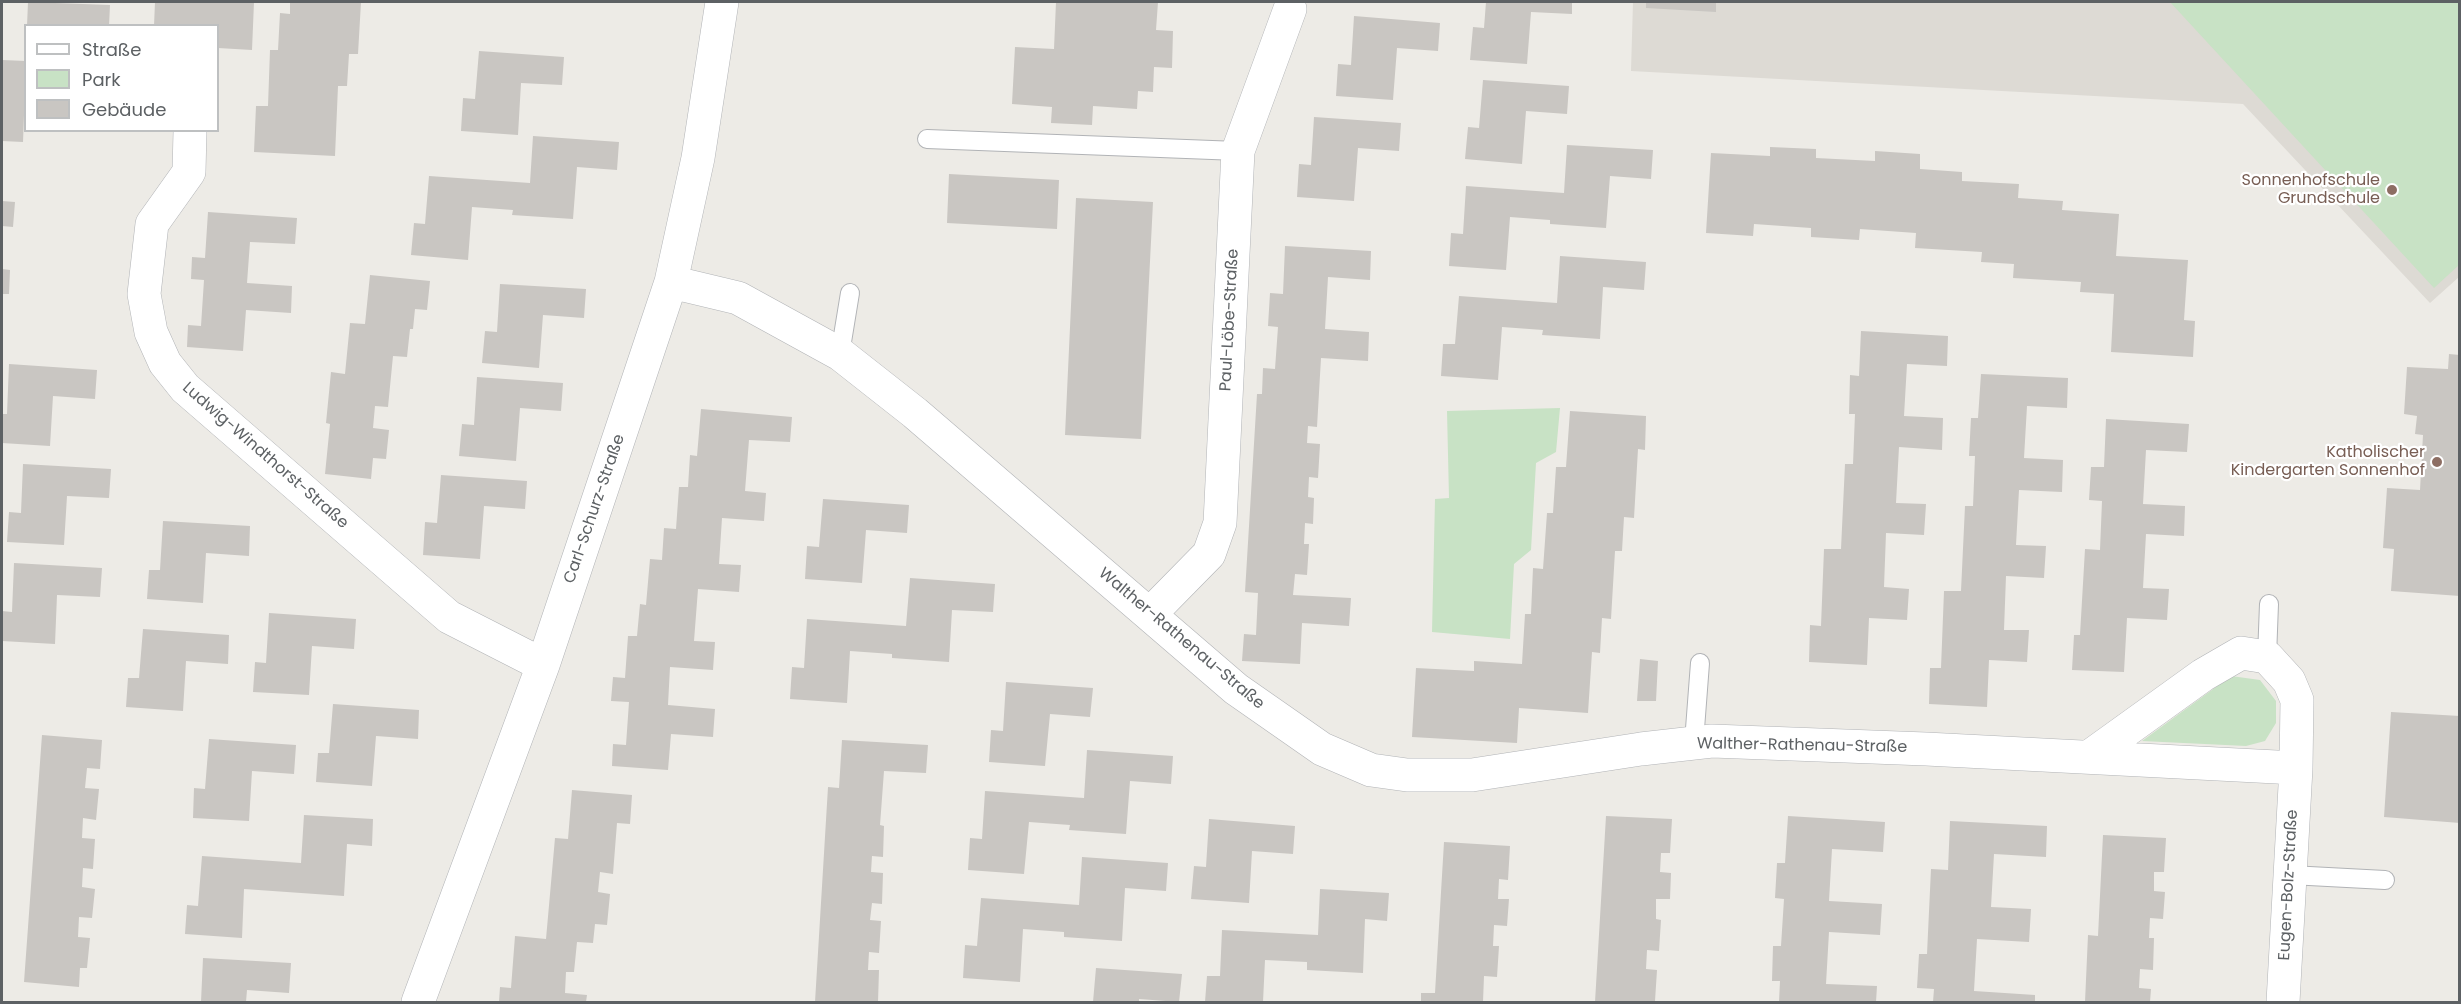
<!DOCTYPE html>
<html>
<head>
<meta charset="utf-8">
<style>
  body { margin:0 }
  #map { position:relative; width:2461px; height:1004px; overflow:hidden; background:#edebe6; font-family:Poppins,sans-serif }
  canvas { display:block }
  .frame { position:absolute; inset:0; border:3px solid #5d6164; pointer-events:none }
  .legend { position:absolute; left:24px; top:24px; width:195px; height:108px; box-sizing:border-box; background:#fff; border:2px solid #bec0c1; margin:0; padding:8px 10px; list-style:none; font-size:18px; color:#5d6164 }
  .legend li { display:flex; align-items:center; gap:12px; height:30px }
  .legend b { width:30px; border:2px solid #bec0c1 }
</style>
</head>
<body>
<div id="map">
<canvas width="2461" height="1004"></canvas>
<div class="frame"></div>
<ul class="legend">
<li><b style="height:8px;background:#fff"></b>Straße</li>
<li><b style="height:16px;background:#c8e2c5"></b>Park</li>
<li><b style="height:16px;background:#c9c6c2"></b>Gebäude</li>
</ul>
</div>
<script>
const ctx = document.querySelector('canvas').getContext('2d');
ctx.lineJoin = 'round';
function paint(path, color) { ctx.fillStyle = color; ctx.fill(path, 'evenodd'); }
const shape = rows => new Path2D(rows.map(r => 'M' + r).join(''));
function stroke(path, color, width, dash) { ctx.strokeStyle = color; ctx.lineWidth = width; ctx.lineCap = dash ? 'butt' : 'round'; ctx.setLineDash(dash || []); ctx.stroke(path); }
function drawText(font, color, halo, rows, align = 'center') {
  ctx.font = font + ' Poppins,sans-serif'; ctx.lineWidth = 4.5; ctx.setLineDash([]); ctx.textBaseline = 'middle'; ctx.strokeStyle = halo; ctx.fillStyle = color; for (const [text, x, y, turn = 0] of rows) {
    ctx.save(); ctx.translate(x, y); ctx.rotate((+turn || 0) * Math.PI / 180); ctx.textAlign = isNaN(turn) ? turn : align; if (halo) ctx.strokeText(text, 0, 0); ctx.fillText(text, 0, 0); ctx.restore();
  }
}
const education = shape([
  [1633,2,2459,2,2459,277,2430,303,2243,104,1631,71]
]);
const green = shape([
  [2170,2,2459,2,2459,265,2434,288],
  [1560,408,1556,452,1536,463,1531,550,1514,564,1510,639,1432,632,1435,499,1449,498,1447,411],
  [2231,676,2260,680,2276,701,2276,723,2265,741,2246,746,2142,741]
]);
const building = shape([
  [28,2,110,5,109,26,27,26],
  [155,2,254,2,252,50,218,48,218,26,154,26],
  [290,2,361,2,358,54,349,54,347,86,338,86,335,156,254,152,256,106,268,106,270,50,278,50,280,13,290,14],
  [1056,2,1158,2,1156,30,1173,31,1172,68,1154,67,1153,92,1138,91,1137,109,1093,106,1092,125,1051,123,1052,107,1012,104,1015,47,1054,49],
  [1486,2,1572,2,1572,14,1531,12,1527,64,1470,60,1473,27,1484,28],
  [1646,2,1716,2,1716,12,1646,8],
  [1354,16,1440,23,1438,51,1397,48,1393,100,1336,96,1338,64,1351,65],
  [479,51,564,57,562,85,521,83,518,135,461,131,463,98,475,99],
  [2,60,26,61,23,142,2,141],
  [1483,80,1569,86,1567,114,1526,111,1522,164,1465,159,1468,127,1479,128],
  [1314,117,1401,123,1399,151,1358,148,1354,201,1297,197,1299,164,1311,165],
  [533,136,619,142,617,170,577,167,573,219,512,215,513,210,472,207,468,260,411,255,414,223,425,224,429,176,530,183],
  [1567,145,1653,150,1651,179,1610,176,1606,228,1550,224,1550,220,1510,217,1506,270,1449,266,1451,233,1463,234,1466,186,1564,193],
  [1770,147,1816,149,1816,158,1875,161,1875,151,1920,154,1920,169,1962,172,1962,181,2019,184,2018,198,2063,201,2062,210,2119,214,2116,256,2188,260,2184,320,2195,321,2193,357,2111,352,2114,294,2080,292,2081,282,2013,278,2014,264,1981,262,1982,252,1915,248,1916,233,1860,229,1859,240,1811,237,1811,228,1754,224,1753,236,1706,233,1711,153,1770,156],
  [949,174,1059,180,1057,229,947,223],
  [1076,198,1153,202,1141,439,1065,435],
  [2,201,15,202,13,227,2,226],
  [208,212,297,218,295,244,250,242,247,283,292,286,291,313,246,310,243,351,187,347,188,325,201,326,204,280,191,279,192,257,205,258],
  [1285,246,1371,251,1370,280,1328,277,1325,329,1369,332,1368,361,1321,358,1317,427,1308,426,1307,443,1320,444,1318,478,1309,477,1308,497,1314,498,1313,524,1305,523,1304,544,1309,544,1307,575,1295,574,1293,595,1351,598,1349,626,1302,623,1300,664,1242,661,1244,634,1256,635,1258,593,1245,592,1257,394,1262,394,1263,368,1275,369,1278,327,1268,326,1270,293,1283,294],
  [1560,256,1646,262,1644,290,1603,287,1600,339,1542,335,1543,330,1502,327,1498,380,1441,376,1443,344,1455,344,1459,296,1557,303],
  [2,269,10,270,9,294,2,294],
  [370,275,430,281,427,310,415,309,413,329,410,329,407,357,393,356,388,407,375,406,373,428,389,430,386,459,373,458,371,479,325,474,330,424,326,423,331,372,345,374,350,323,365,324],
  [500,284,586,289,584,318,543,315,539,368,482,363,485,331,497,332],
  [1861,331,1948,336,1947,366,1907,364,1904,416,1943,418,1942,450,1899,447,1896,503,1926,504,1924,535,1886,533,1884,587,1909,589,1907,620,1869,618,1867,665,1809,662,1810,625,1821,626,1824,549,1841,549,1845,464,1853,464,1855,414,1849,414,1850,375,1859,376],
  [2449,354,2460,355,2460,596,2391,591,2394,549,2383,548,2387,488,2420,490,2423,435,2415,434,2417,416,2404,414,2407,367,2448,369],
  [9,364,97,370,95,399,53,396,50,446,2,443,2,414,7,414],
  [1981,374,2068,378,2067,408,2027,406,2024,458,2063,460,2062,492,2019,490,2016,545,2046,546,2044,578,2006,576,2004,630,2029,630,2027,662,1989,660,1987,707,1929,704,1930,668,1941,668,1944,591,1961,591,1965,506,1973,506,1975,456,1969,456,1971,418,1978,418],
  [477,377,563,383,561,411,520,408,516,461,459,456,462,424,474,425],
  [701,409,792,417,790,442,749,440,745,491,766,493,764,521,722,518,719,564,741,565,739,592,698,589,694,641,715,642,713,670,670,667,668,705,715,709,713,737,671,734,668,770,612,766,613,744,626,745,629,702,611,701,613,677,625,678,628,636,637,636,640,604,646,605,650,559,662,560,664,528,676,529,679,487,688,487,690,455,697,456],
  [1570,411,1646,416,1645,450,1638,449,1634,518,1624,517,1622,551,1615,551,1611,619,1602,618,1600,653,1592,652,1588,713,1519,708,1517,743,1412,737,1416,668,1474,671,1474,661,1522,664,1525,614,1531,614,1533,568,1543,569,1547,513,1553,513,1556,467,1566,467],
  [2106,419,2189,424,2187,452,2146,450,2143,504,2185,506,2184,536,2146,534,2143,588,2169,589,2167,620,2127,618,2124,672,2072,670,2074,635,2080,635,2085,549,2100,550,2102,501,2089,500,2091,467,2104,467],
  [23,464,111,469,109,498,67,496,64,545,7,542,9,512,21,513],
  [441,475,527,481,525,509,484,506,480,559,423,555,425,522,437,523],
  [823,499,909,505,907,533,866,530,862,583,805,579,807,546,819,547],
  [163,521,250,526,249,556,206,553,203,603,147,599,149,570,160,570],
  [14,563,102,568,100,597,57,595,55,644,2,641,2,611,12,612],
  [910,578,995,584,993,612,952,610,949,662,892,658,892,654,850,651,847,703,790,699,792,667,804,668,807,619,906,626],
  [269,613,356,619,354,649,312,646,309,695,253,692,255,662,266,663],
  [143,629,229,635,228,664,186,661,183,711,126,707,128,678,139,678],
  [1640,659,1658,661,1656,701,1637,701],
  [1006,682,1093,688,1090,717,1050,714,1045,766,989,762,991,730,1003,731],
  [333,704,419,710,418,739,376,736,372,786,316,782,318,753,329,753],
  [2391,712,2460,716,2460,823,2384,817],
  [42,735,102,740,100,769,87,768,85,788,99,789,96,820,83,818,82,838,95,839,93,869,83,868,82,887,95,889,92,918,79,917,78,937,90,938,87,968,80,968,79,987,24,982],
  [209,739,296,745,294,774,252,771,249,821,193,818,194,788,205,789],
  [842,740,928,745,926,773,884,771,880,825,884,826,883,857,872,856,871,872,883,873,882,904,872,903,870,920,881,921,879,953,869,952,868,970,879,970,878,1002,815,1002,828,787,839,788],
  [1087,750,1173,756,1171,784,1130,781,1126,834,1069,830,1070,825,1029,822,1024,874,968,870,970,838,982,839,985,791,1084,798],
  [572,790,632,795,630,824,617,823,613,874,600,872,598,892,610,894,607,925,595,924,593,943,577,942,574,972,566,972,565,993,587,995,586,1002,499,1002,500,987,511,988,515,936,546,939,555,838,568,839],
  [304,815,373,819,372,846,347,844,344,896,244,889,242,938,185,934,187,905,198,906,202,856,301,863],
  [1606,816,1672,819,1670,853,1661,853,1660,872,1671,873,1670,899,1656,899,1656,919,1661,920,1659,951,1647,950,1646,969,1657,970,1655,1001,1595,1002],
  [1788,816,1885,822,1883,852,1832,849,1829,901,1882,904,1880,935,1829,932,1826,984,1877,986,1876,1002,1779,1002,1780,981,1772,981,1773,946,1781,946,1784,899,1775,898,1777,863,1785,863],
  [1209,819,1295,826,1293,854,1252,851,1249,903,1191,899,1194,866,1206,867],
  [1950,821,2047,826,2046,857,1994,854,1991,907,2031,909,2029,942,1977,939,1974,991,2035,995,2035,1002,1933,1002,1934,989,1917,988,1919,954,1927,954,1931,869,1948,870],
  [2103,835,2166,838,2164,872,2154,872,2154,891,2165,892,2163,919,2150,918,2149,938,2154,938,2153,970,2140,969,2139,988,2151,989,2150,1002,2085,1002,2088,935,2098,936],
  [1444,842,1510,846,1508,880,1499,879,1498,899,1509,899,1507,926,1494,925,1493,946,1499,946,1497,977,1484,976,1483,1002,1421,1002,1421,993,1435,993],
  [1082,857,1168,863,1166,891,1125,888,1122,941,1064,937,1064,932,1023,929,1020,982,963,978,965,945,977,946,981,898,1079,905],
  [1320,889,1389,893,1387,921,1365,919,1363,973,1307,970,1307,962,1265,960,1263,1002,1205,1002,1207,976,1220,976,1222,930,1318,935],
  [203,958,291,963,289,993,247,990,246,1002,201,1002],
  [1096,968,1182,974,1179,1002,1139,999,1139,1002,1093,1002]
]);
const lane = shape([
  [927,139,1238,151],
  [840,354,850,293],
  [2267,657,2269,604],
  [1694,742,1700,663],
  [2290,875,2385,880]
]);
const street = shape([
  [190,131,189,172,152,224,144,294,151,332,165,363,185,388,449,617,543,665],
  [671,282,738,298,840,354,915,413,1236,689,1322,749,1371,770,1407,775,1472,775,1641,749,1712,741,1926,749,2296,768],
  [1150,614,1209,554,1220,523,1238,151,1290,9],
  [2089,757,2203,675,2241,653,2267,657,2289,681,2297,700,2296,768,2283,1002],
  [418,1002,543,665,671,282,698,158,722,2]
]);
const markers = [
  [2392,190,6,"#8d6e63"],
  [2437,462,6,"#8d6e63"]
];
const educationNames = [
  ["Sonnenhofschule",2380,181],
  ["Grundschule",2380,199],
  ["Katholischer",2425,453],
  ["Kindergarten Sonnenhof",2425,471]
];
const streetNames = [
  ["Paul-Löbe-Straße",1230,320,-87],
  ["Ludwig-Windthorst-Straße",265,456,41],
  ["Carl-Schurz-Straße",595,509,-71],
  ["Walther-Rathenau-Straße",1181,639,40],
  ["Walther-Rathenau-Straße",1802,746,1],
  ["Eugen-Bolz-Straße",2289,885,-87]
];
paint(education, '#dddad4');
paint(green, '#c8e2c5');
paint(building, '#c9c6c2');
stroke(lane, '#b1b3b6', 20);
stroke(street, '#b1b3b6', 34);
stroke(lane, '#fff', 18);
stroke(street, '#fff', 33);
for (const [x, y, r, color] of markers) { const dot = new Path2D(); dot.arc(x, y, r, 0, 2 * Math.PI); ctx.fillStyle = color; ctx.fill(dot); stroke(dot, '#fff', 2); }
drawText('16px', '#785e54', '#fff', educationNames, 'right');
drawText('16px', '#5d6164', '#fff', streetNames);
</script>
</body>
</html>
